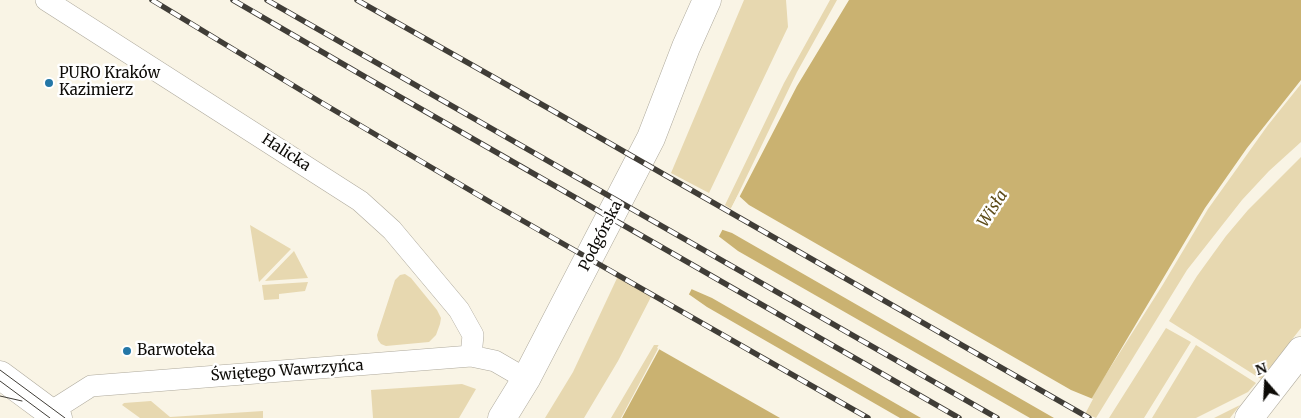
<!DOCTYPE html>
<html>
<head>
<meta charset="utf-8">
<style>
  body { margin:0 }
  #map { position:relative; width:1301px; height:418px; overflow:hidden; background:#f9f4e5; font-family:Merriweather,serif }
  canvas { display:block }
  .north { position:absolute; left:1241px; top:358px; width:50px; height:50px; -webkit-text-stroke:4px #fff; paint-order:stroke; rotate:341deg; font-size:14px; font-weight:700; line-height:20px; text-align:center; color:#0d0b07 }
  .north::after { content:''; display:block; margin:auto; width:18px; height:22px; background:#0d0b07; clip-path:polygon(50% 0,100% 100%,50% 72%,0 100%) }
</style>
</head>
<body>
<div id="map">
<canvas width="1301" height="418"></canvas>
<div class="north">N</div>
</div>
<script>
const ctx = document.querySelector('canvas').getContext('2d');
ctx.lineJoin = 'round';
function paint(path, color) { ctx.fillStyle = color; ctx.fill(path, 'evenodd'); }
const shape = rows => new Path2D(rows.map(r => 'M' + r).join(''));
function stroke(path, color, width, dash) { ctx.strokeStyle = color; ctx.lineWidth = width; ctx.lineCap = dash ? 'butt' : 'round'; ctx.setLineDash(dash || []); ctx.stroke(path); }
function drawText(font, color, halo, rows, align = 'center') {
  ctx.font = font + ' Merriweather,serif'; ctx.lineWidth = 5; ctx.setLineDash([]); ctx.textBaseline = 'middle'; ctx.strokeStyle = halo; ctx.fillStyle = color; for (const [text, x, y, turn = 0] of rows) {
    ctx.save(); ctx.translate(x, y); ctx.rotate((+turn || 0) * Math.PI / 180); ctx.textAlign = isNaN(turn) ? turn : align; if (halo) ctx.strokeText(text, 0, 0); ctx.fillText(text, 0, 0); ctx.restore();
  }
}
const green = shape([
  [744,0,786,0,788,27,709,193,671,173],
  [830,0,837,0,797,72,731,209,725,205,784,83],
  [1301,84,1301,142,1269,171,1242,200,1187,270,1096,418,1082,412,1162,286,1208,209,1268,125],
  [1301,157,1301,328,1261,379,1169,321,1197,276,1226,236,1248,210],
  [250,225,291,249,259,282],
  [294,251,308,278,265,281],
  [405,274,411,278,437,310,441,318,440,324,436,335,429,342,386,346,381,344,378,340,377,335,395,280,400,275],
  [618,276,652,295,618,361,584,418,545,418,573,372],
  [308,282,305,291,279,294,279,299,264,300,262,285],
  [1166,328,1191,342,1144,418,1109,418],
  [654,345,660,345,621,418,611,418],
  [1196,345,1256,383,1248,392,1196,418,1152,418],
  [462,384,476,389,459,418,373,418,371,390],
  [151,401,170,417,263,411,263,418,140,418,122,405,124,403],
  [1240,405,1230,418,1214,418]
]);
const water = shape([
  [849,0,1301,0,1301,80,1247,148,1205,208,1080,418,622,418,687,298,797,86]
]);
const pier = shape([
  [738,195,749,205,1071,390,1093,399,1083,418,1054,418,732,233,720,229],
  [717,235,738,251,1030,418,921,418,712,298,689,288],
  [687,293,707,307,900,418,780,418,657,348]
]);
const street = shape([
  [46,0,360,201,392,230,459,310,473,335,471,356],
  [50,412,91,386,471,356,495,361,526,379]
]);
const secondary = shape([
  [0,375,58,418],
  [502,418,526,379,651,138,686,47,707,0],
  [1249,418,1301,351]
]);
const tram = shape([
  [0,370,65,418],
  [0,381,50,418],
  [0,396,22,401]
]);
const rail = shape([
  [152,0,322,103,490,202,868,418],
  [233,0,367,78,959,418],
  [267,0,997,418],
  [357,0,548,108,1089,418]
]);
const markers = [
  [49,83,5,"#2477a7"],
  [127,351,5,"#2477a7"]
];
const poiNames = [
  ["PURO Kraków",59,74],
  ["Kazimierz",59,91],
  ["Barwoteka",137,351]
];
const streetNames = [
  ["Halicka",286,153,33],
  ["Podgórska",601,236,-63],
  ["Świętego Wawrzyńca",287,371,-4]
];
const waterNames = [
  ["Wisła",993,209,-57]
];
paint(green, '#e7d8b0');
paint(water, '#cab271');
paint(pier, '#f9f4e5');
stroke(street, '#aea99c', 22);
stroke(secondary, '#aea99c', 29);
stroke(street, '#fff', 21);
stroke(secondary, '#fff', 28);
stroke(tram, '#403d37', 1);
stroke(rail, '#403d37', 5.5);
stroke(rail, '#fff', 4, [11]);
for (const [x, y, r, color] of markers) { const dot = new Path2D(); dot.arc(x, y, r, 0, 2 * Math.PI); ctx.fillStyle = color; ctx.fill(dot); stroke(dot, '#fff', 2); }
drawText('15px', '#0d0b07', '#fff', poiNames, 'left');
drawText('15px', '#0d0b07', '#fff', streetNames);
drawText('italic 16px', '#5d4c1a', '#fff', waterNames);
</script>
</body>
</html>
